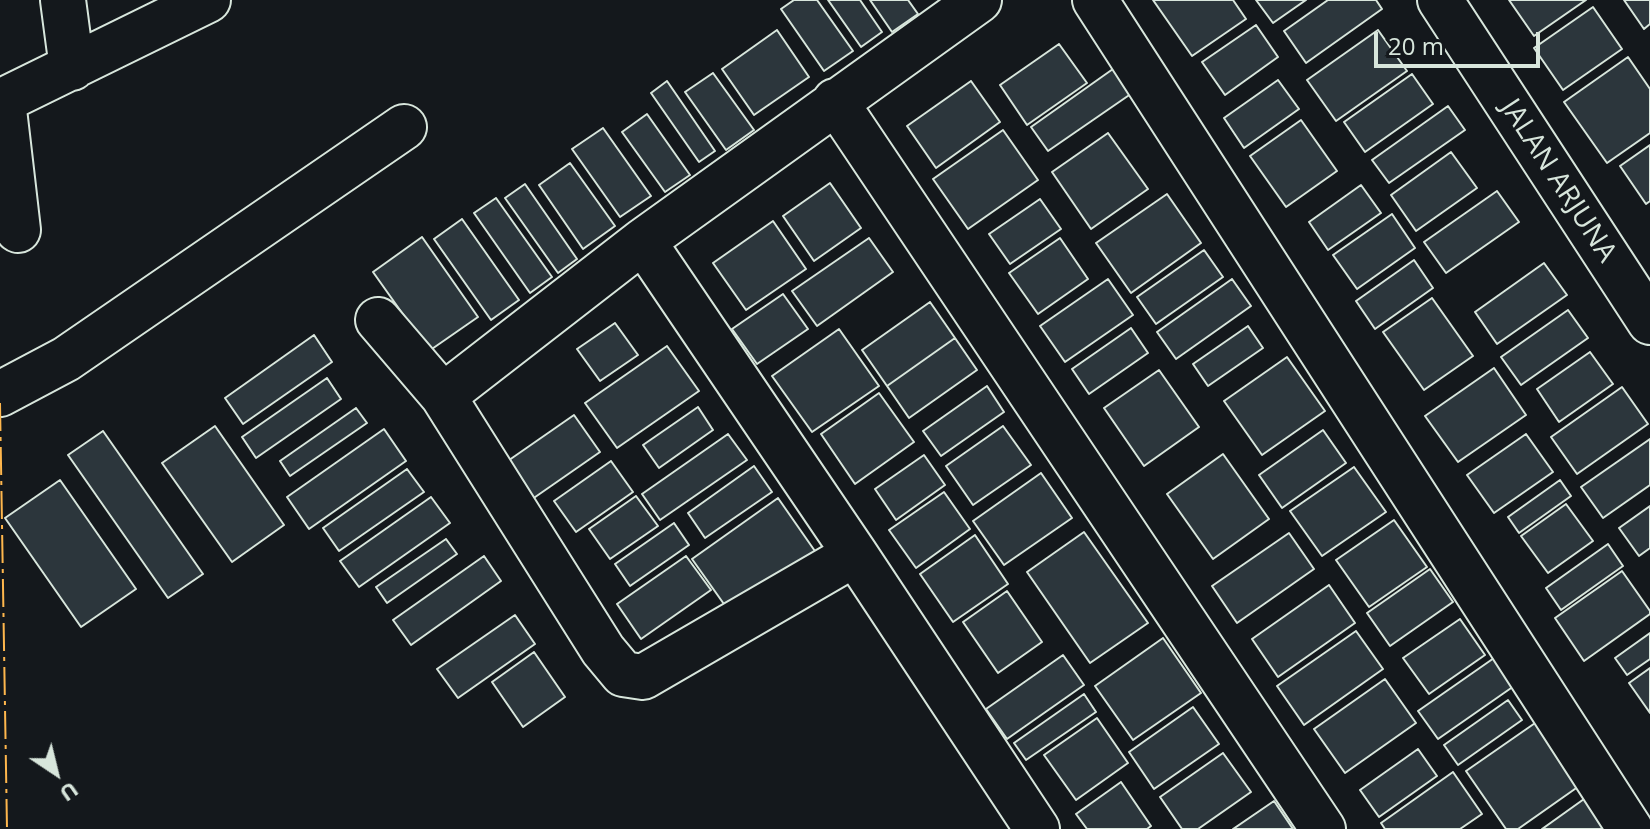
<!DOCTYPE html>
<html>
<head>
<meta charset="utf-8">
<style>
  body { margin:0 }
  #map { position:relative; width:1650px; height:829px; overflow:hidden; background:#14181c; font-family:"Open Sans",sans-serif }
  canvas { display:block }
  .north { position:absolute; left:16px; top:733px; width:80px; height:80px; -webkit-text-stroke:6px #14181c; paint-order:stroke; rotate:145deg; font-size:22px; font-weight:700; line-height:32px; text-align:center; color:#d8e6dc }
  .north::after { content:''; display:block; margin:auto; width:28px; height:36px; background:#d8e6dc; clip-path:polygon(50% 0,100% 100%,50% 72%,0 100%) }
  .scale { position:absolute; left:1374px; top:32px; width:166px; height:36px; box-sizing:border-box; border:4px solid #d8e6dc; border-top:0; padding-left:10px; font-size:24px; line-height:28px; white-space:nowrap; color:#d8e6dc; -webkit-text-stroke:6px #14181c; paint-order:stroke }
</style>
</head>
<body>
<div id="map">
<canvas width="1650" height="829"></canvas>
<div class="north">U</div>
<div class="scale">20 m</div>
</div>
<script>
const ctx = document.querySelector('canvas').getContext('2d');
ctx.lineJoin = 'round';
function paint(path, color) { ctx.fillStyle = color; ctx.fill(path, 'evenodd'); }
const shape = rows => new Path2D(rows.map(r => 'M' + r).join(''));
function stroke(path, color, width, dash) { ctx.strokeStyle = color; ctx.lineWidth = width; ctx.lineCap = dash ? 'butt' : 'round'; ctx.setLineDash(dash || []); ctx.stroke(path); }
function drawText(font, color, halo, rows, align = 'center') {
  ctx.font = font + ' "Open Sans",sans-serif'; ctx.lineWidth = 6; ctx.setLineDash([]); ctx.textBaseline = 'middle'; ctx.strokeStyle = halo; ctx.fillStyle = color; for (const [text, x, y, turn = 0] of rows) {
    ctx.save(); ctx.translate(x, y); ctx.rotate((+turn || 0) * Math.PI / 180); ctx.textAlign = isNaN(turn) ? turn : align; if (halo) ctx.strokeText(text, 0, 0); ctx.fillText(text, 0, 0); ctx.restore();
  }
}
const building = shape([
  [794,0,817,0,853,51,824,71,781,9,794,0],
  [828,0,860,0,882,32,861,47,828,0],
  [870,0,908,0,918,14,892,32,870,0],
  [1153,0,1233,0,1246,19,1192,56,1153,0],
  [1256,0,1306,0,1273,23,1256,0],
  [1328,0,1376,0,1382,9,1306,63,1284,31,1328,0],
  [1509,0,1586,0,1534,36,1509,0],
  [1624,0,1650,0,1650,24,1644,29,1624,0],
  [1593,7,1622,49,1563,90,1534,48,1593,7],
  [1256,25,1278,57,1225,95,1202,62,1256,25],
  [777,30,809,77,754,115,722,69,777,30],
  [1378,30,1407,71,1336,121,1307,80,1378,30],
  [1059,44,1087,83,1027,125,1000,85,1059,44],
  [1628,57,1650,89,1650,133,1607,163,1564,102,1628,57],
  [1120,64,1138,89,1048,151,1031,127,1120,64],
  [713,73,754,130,726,150,685,92,713,73],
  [1412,74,1433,104,1365,152,1344,122,1412,74],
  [1278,80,1299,109,1244,148,1224,118,1278,80],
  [667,81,715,151,699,162,651,93,667,81],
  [971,81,1000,122,936,168,907,126,971,81],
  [1448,106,1465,130,1389,183,1372,160,1448,106],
  [647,114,690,175,665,192,622,132,647,114],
  [1301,120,1337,171,1286,207,1250,156,1301,120],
  [603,128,651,196,620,217,572,149,603,128],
  [1003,130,1038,180,968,229,933,179,1003,130],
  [1108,133,1148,189,1091,229,1052,172,1108,133],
  [1650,145,1650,201,1646,204,1620,166,1650,145],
  [1451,152,1477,188,1416,231,1391,195,1451,152],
  [570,163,615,226,583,249,539,185,570,163],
  [830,183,861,228,814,261,783,216,830,183],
  [525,184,577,259,558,273,505,198,525,184],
  [1361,185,1381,213,1328,250,1309,222,1361,185],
  [1497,191,1519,222,1446,273,1424,242,1497,191],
  [1167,194,1201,243,1131,293,1096,243,1167,194],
  [496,198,552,277,530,293,474,213,496,198],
  [1040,199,1061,229,1010,264,989,234,1040,199],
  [1392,214,1415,248,1357,289,1333,255,1392,214],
  [462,219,519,300,491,320,434,239,462,219],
  [773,221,806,269,746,310,713,263,773,221],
  [422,237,478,317,429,351,373,272,422,237],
  [869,238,893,272,817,326,792,291,869,238],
  [1060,238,1088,279,1038,314,1009,273,1060,238],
  [1204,250,1223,277,1156,324,1137,297,1204,250],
  [1414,260,1433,288,1375,329,1356,301,1414,260],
  [1544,263,1567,295,1497,344,1475,312,1544,263],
  [1108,279,1133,315,1065,362,1040,326,1108,279],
  [1232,279,1251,306,1176,359,1157,332,1232,279],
  [783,294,808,329,757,364,732,329,783,294],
  [1432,298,1473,356,1424,390,1383,332,1432,298],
  [930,302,955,338,887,386,862,350,930,302],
  [1568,310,1588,338,1521,385,1501,357,1568,310],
  [615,323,638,355,600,381,577,349,615,323],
  [1248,326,1263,348,1208,386,1193,364,1248,326],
  [1131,328,1148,353,1089,394,1072,369,1131,328],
  [839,329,879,386,812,432,772,376,839,329],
  [314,335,332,362,243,424,225,398,314,335],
  [955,338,977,370,909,418,887,386,955,338],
  [667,346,699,391,617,448,585,403,667,346],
  [1590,352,1613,384,1559,422,1537,389,1590,352],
  [1287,357,1325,411,1262,455,1224,401,1287,357],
  [1494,368,1526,415,1458,462,1425,416,1494,368],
  [1159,370,1199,427,1144,466,1104,408,1159,370],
  [327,378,341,399,256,458,242,437,327,378],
  [987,386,1004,412,941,456,923,431,987,386],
  [1622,387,1648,424,1577,474,1551,437,1622,387],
  [879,393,914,442,855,484,821,434,879,393],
  [698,407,713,430,659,468,643,445,698,407],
  [356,408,367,423,290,476,280,461,356,408],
  [574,415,600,452,528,502,502,465,574,415],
  [215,426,284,525,232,562,162,463,215,426],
  [1003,426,1031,465,973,505,946,466,1003,426],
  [384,429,406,461,309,529,287,497,384,429],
  [1323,430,1346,463,1282,508,1259,475,1323,430],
  [103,431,203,574,168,598,68,455,103,431],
  [728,434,747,460,660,520,642,494,728,434],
  [1526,434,1553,472,1494,513,1467,475,1526,434],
  [1650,439,1650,485,1603,518,1581,487,1650,439],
  [1223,454,1269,519,1213,559,1167,494,1223,454],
  [924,455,945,485,896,520,875,489,924,455],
  [611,461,633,492,576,532,554,501,611,461],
  [754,466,772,492,705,538,688,513,754,466],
  [1354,467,1386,512,1322,556,1290,511,1354,467],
  [407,469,424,492,339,551,323,528,407,469],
  [1041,473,1072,518,1004,565,973,521,1041,473],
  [60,480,136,589,81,627,5,518,60,480],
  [1560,480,1571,496,1519,533,1508,517,1560,480],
  [944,492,970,529,916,568,889,530,944,492],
  [636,496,658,526,610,559,589,529,636,496],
  [431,497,450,523,359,587,340,561,431,497],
  [778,498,817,554,731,614,692,559,778,498],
  [1566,504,1593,541,1548,573,1521,536,1566,504],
  [1650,506,1650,548,1639,556,1619,528,1650,506],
  [1394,520,1427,567,1369,607,1336,560,1394,520],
  [674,523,689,545,630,586,615,564,674,523],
  [1084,532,1148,623,1090,663,1027,572,1084,532],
  [1289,533,1314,569,1237,623,1212,586,1289,533],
  [975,535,1008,584,953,622,920,574,975,535],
  [446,539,457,554,387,603,376,587,446,539],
  [1608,544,1623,566,1561,610,1546,588,1608,544],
  [484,556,501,581,411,645,393,620,484,556],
  [686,556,711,590,641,639,617,604,686,556],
  [1430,569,1453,602,1390,646,1367,613,1430,569],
  [1622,571,1650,611,1650,614,1584,661,1555,618,1622,571],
  [1329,585,1355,623,1278,677,1252,639,1329,585],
  [1007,591,1042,642,998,673,963,622,1007,591],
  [515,615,535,644,458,698,437,669,515,615],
  [1460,619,1485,655,1429,694,1403,658,1460,619],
  [1356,631,1383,669,1304,725,1277,686,1356,631],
  [1650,633,1650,659,1627,675,1615,658,1650,633],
  [1163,638,1201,693,1133,740,1095,686,1163,638],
  [534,652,565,697,523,727,492,682,534,652],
  [1063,655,1084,685,1007,739,986,709,1063,655],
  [1494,658,1514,686,1438,739,1418,711,1494,658],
  [1650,668,1650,713,1629,683,1650,668],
  [1385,679,1416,723,1345,773,1314,729,1385,679],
  [1084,694,1096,712,1026,760,1014,743,1084,694],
  [1508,700,1522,720,1458,765,1444,745,1508,700],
  [1193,707,1219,744,1154,789,1129,752,1193,707],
  [1097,718,1128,763,1076,800,1044,755,1097,718],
  [1538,721,1582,784,1518,829,1506,829,1466,771,1538,721],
  [1418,749,1437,776,1379,817,1360,790,1418,749],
  [1223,753,1251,792,1198,829,1182,829,1160,797,1223,753],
  [1453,772,1482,814,1460,829,1385,829,1381,823,1453,772],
  [1121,782,1151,826,1147,829,1087,829,1076,814,1121,782],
  [1584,799,1605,829,1542,829,1584,799],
  [1274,801,1293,829,1233,829,1274,801]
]);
const minor = shape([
  [63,0,72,68],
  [1095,0,1630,829],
  [1440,0,1650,322],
  [3,101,18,230],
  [835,101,1323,829],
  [0,102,208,0],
  [643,241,855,554,1037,829],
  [378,320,443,396],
  [0,394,66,359,404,127],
  [855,554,643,677,623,674,603,650,443,396,643,241,979,0]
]);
const power = shape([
  [0,403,7,829]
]);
const streetNames = [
  ["JALAN ARJUNA",1558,181,57]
];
paint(building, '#2c363c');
stroke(building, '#d8e6dc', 2);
stroke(minor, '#d8e6dc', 48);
stroke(minor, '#14181c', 44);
stroke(power, '#ffb74d', 2, [28, 6, 4, 6]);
drawText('28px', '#d8e6dc', '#14181c', streetNames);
</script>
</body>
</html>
